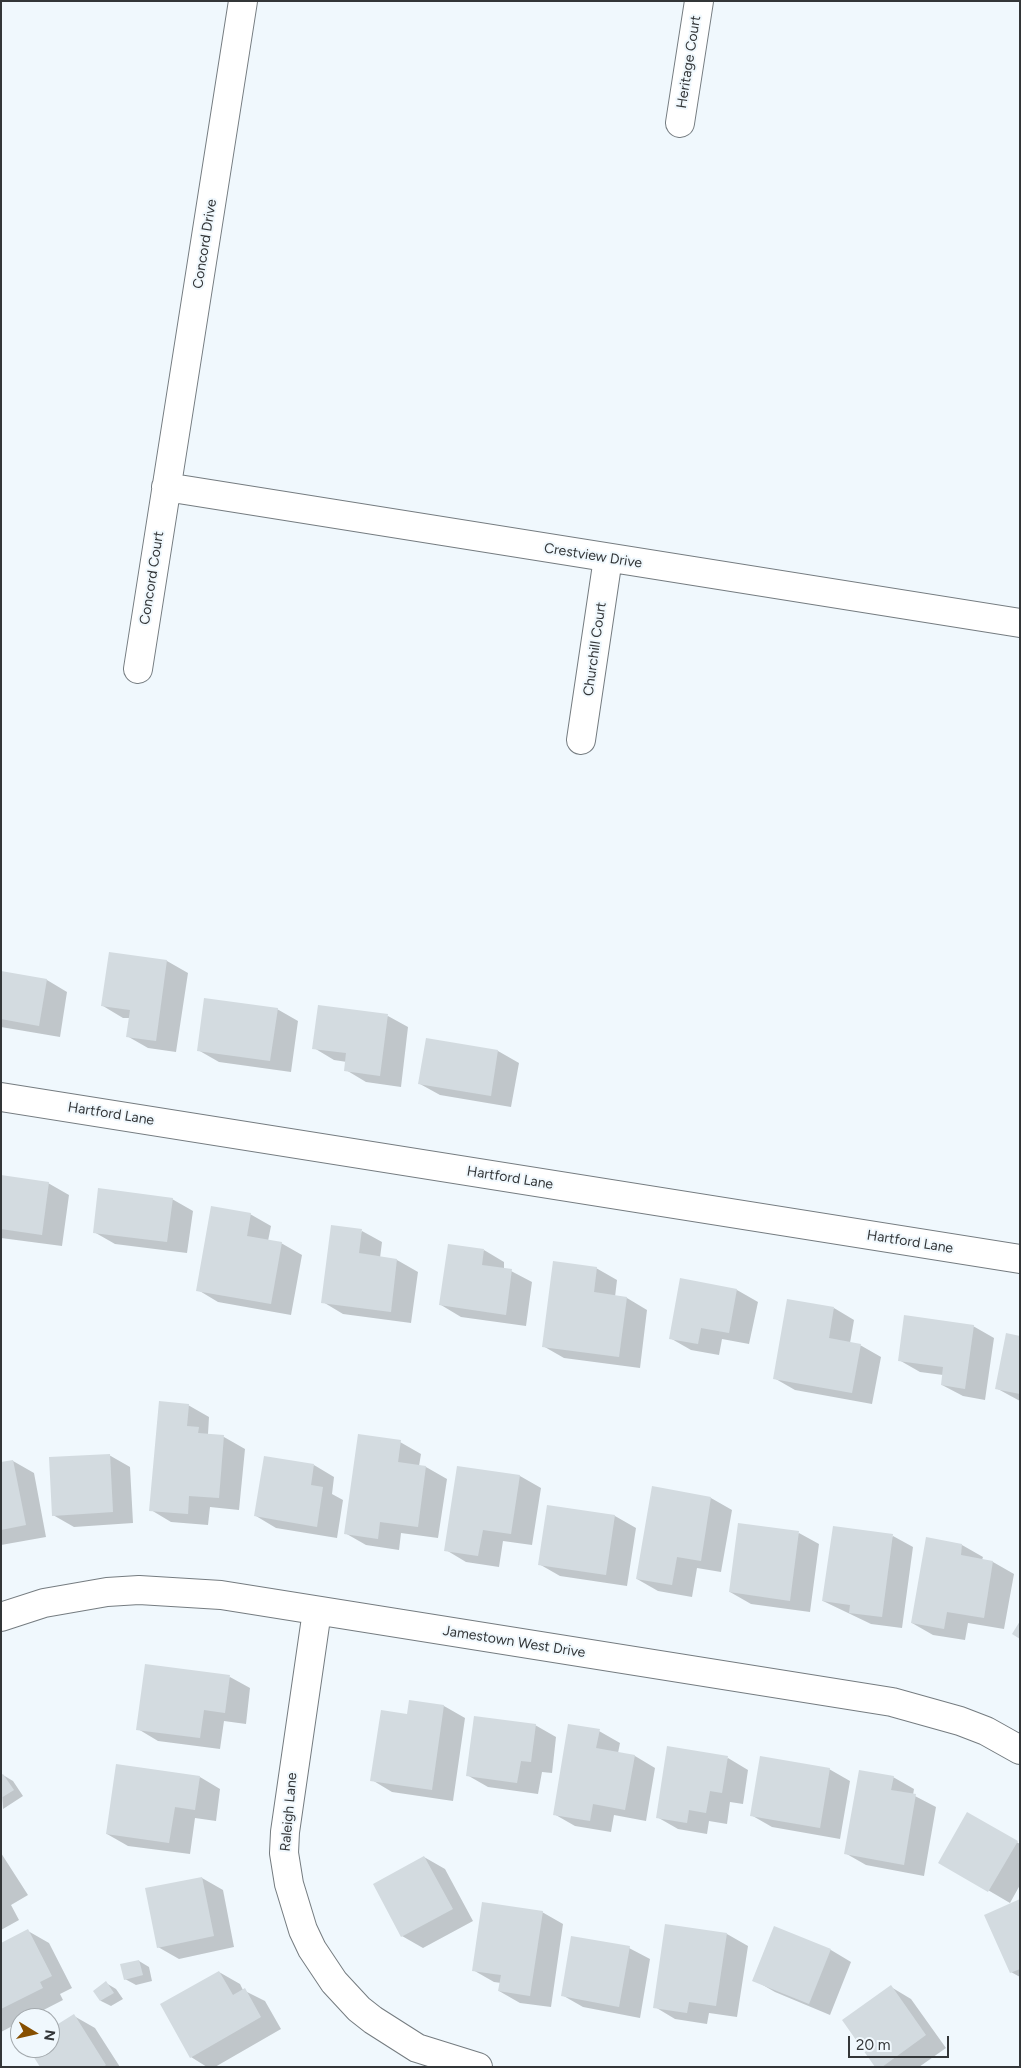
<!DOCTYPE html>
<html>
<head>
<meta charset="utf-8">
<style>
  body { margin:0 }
  #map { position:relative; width:1021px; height:2068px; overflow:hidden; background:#f0f8fd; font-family:Figtree,sans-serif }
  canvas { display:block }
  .frame { position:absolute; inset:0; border:2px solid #333638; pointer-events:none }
  .north { position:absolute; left:10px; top:2008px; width:50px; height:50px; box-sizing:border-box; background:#f0f8fd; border:1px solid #a4aaae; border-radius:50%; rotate:99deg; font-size:14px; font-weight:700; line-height:20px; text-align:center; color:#333638 }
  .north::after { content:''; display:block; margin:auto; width:18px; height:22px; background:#864f00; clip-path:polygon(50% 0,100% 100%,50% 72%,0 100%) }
  .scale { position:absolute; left:848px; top:2036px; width:101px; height:22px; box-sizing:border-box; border:2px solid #333638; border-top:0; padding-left:6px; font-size:15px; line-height:18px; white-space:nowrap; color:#333638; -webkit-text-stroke:4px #f0f8fd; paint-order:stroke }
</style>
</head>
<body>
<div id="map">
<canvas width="1021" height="2068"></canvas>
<div class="frame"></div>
<div class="north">N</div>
<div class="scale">20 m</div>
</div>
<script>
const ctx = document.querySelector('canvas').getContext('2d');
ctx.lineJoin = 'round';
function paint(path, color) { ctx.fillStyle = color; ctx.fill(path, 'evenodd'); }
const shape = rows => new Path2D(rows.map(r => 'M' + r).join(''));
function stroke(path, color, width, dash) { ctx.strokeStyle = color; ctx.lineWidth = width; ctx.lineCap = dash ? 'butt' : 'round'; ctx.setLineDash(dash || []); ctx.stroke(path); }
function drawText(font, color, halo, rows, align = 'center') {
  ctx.font = font + ' Figtree,sans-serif'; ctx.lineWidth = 4; ctx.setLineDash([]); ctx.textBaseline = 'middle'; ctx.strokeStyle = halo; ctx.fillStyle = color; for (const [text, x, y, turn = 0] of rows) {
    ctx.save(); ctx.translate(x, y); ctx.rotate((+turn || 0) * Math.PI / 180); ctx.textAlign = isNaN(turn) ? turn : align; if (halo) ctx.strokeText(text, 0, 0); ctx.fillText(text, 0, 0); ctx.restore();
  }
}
const shadow = shape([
  [110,953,167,961,188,973,176,1052,148,1048,127,1036,130,1018,123,1018,103,1006],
  [1,973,47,980,67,992,60,1037,1,1027],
  [277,1009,298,1021,291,1072,219,1062,198,1050],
  [388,1016,408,1027,401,1087,366,1082,346,1070,347,1062,334,1060,314,1048],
  [427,1040,498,1051,519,1063,511,1107,440,1095,420,1084],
  [1,1177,48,1183,69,1195,62,1246,1,1238],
  [172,1199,193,1211,187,1253,115,1244,94,1232],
  [250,1214,271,1226,268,1241,281,1243,302,1255,291,1315,218,1302,198,1290],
  [362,1231,382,1242,380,1258,397,1260,418,1272,411,1323,343,1314,323,1302],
  [484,1250,504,1262,504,1269,511,1271,532,1282,526,1326,461,1317,441,1305],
  [596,1268,617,1280,615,1297,627,1298,647,1310,640,1368,564,1358,543,1346],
  [681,1280,737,1290,758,1302,749,1344,722,1339,719,1355,691,1350,670,1338],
  [834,1308,854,1320,850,1343,860,1345,881,1357,872,1404,795,1390,774,1378],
  [973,1326,994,1338,985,1400,963,1396,942,1385,943,1375,920,1372,899,1360],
  [1020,1337,1020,1401,996,1388],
  [188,1405,209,1417,208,1434,224,1437,245,1449,239,1510,210,1507,208,1525,171,1522,151,1510],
  [400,1442,421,1454,419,1466,426,1467,447,1479,438,1538,401,1533,399,1550,366,1545,345,1533],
  [109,1455,130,1467,133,1523,74,1527,53,1515],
  [13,1461,34,1473,46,1537,1,1545,1,1463],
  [314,1465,334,1477,332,1494,343,1500,337,1538,276,1528,256,1516],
  [458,1467,520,1476,541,1488,532,1545,503,1541,499,1567,466,1562,446,1550],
  [653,1488,711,1498,732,1510,721,1572,697,1568,692,1597,658,1591,637,1579],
  [548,1506,615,1516,636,1528,627,1586,560,1576,539,1564],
  [799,1533,819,1544,810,1612,751,1604,730,1592],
  [893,1536,913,1547,902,1628,871,1624,823,1601],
  [927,1539,962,1545,983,1557,982,1560,993,1562,1014,1574,1004,1629,968,1623,965,1640,933,1635,912,1623],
  [230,1677,250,1688,246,1724,224,1721,220,1749,158,1741,138,1729],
  [410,1701,444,1706,465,1718,453,1801,392,1792,372,1780,408,1715],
  [535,1725,556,1737,552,1773,542,1772,538,1794,488,1787,467,1775],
  [599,1731,620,1743,618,1753,635,1756,655,1768,646,1821,614,1815,611,1832,575,1826,554,1814],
  [728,1758,748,1770,743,1804,730,1802,727,1824,709,1821,707,1834,678,1829,657,1817],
  [829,1769,850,1781,840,1839,772,1827,751,1815],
  [3,1775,13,1781,23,1796,3,1809,1,1777],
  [200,1777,220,1789,216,1821,195,1818,190,1854,128,1846,107,1834],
  [893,1777,914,1789,913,1795,936,1807,924,1876,866,1865,845,1853],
  [968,1814,1020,1844,1020,1885,1010,1903,940,1862],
  [1,1853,28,1895,11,1905,19,1920,1,1930],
  [424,1857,445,1869,473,1921,423,1948,402,1936],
  [202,1878,223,1890,234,1947,179,1959,158,1947],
  [1020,1900,1020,1977,1011,1972],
  [542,1912,563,1924,551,2007,520,2003,499,1991,501,1983,494,1982,473,1970],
  [667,1925,727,1934,748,1946,737,2017,709,2013,707,2024,675,2019,655,2007],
  [775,1928,831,1950,851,1962,830,2015,775,1992,754,1980],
  [28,1931,49,1943,72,1988,60,1994,63,2000,28,2018,20,2018,20,2022,1,2032,1,1944],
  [629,1948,650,1959,640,2018,583,2007,562,1995],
  [139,1961,149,1967,152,1981,136,1985,125,1979],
  [219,1972,240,1984,243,1990,265,2001,281,2029,215,2067,207,2067,191,2057],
  [106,1983,116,1989,123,1999,111,2006,101,2001,95,1991],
  [891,1987,911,1999,946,2048,919,2067,876,2067],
  [74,2016,95,2028,120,2067,41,2067,29,2048,50,2048,50,2031]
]);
const building = shape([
  [109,952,167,960,156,1041,126,1037,130,1010,101,1006],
  [1,971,47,979,39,1026,1,1019],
  [204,998,278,1008,270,1061,197,1051],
  [318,1005,388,1014,380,1076,344,1071,346,1053,312,1049],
  [426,1038,498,1050,491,1096,418,1084],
  [1,1175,49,1182,42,1235,1,1229],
  [98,1188,173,1198,167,1242,93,1233],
  [211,1206,251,1213,247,1236,282,1242,271,1304,196,1291],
  [331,1225,362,1229,359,1253,397,1259,391,1312,321,1303],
  [448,1244,484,1249,482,1265,512,1269,506,1315,439,1305],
  [553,1261,597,1267,594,1292,627,1297,619,1357,542,1347],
  [680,1278,737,1289,729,1333,701,1328,698,1344,669,1339],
  [787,1299,834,1307,829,1338,861,1344,852,1393,773,1379],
  [904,1315,974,1325,965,1389,941,1385,943,1367,898,1361],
  [1006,1333,1020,1336,1020,1394,995,1389],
  [159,1401,189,1404,187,1426,199,1427,198,1433,224,1435,219,1498,189,1496,188,1514,149,1511],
  [358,1434,401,1440,398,1462,426,1466,418,1527,380,1522,378,1539,344,1534],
  [110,1454,113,1512,52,1516,49,1457],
  [264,1456,314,1464,311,1485,323,1487,317,1527,254,1516],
  [13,1460,26,1525,1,1530,1,1462],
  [457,1466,520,1475,511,1534,483,1530,478,1556,444,1551],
  [652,1486,711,1497,701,1561,677,1557,672,1585,636,1579],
  [547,1505,615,1515,606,1575,538,1565],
  [738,1523,799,1531,790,1601,729,1592],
  [833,1526,893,1534,882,1617,849,1613,850,1605,822,1601],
  [926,1537,962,1544,961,1555,993,1561,984,1618,947,1612,944,1629,911,1623],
  [1020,1621,1020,1639,1012,1634],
  [145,1664,230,1675,225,1713,204,1710,200,1738,136,1730],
  [409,1700,444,1705,432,1790,370,1781,381,1710,407,1714],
  [474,1716,536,1724,531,1762,521,1761,517,1783,466,1776],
  [568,1724,600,1729,596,1748,635,1755,625,1810,593,1804,590,1821,553,1815],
  [667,1746,728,1756,722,1793,710,1791,706,1813,689,1810,687,1823,656,1818],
  [760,1756,830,1768,820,1828,750,1816],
  [116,1764,200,1776,195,1810,175,1807,169,1843,106,1834],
  [859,1770,894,1776,891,1790,916,1794,904,1865,844,1854],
  [3,1774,14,1790,1,1798,1,1775],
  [967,1812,1018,1841,988,1892,938,1863],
  [424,1856,453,1909,401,1937,373,1884],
  [202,1877,214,1936,157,1948,145,1888],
  [1020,1899,1020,1969,1010,1973,984,1915],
  [482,1902,543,1911,530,1996,498,1991,501,1975,472,1971],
  [665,1924,727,1933,716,2006,689,2002,687,2013,653,2008],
  [774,1926,831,1949,809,2004,752,1981],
  [28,1929,52,1976,40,1982,43,1988,1,2009,1,1943],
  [571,1936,630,1946,619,2007,561,1996],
  [139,1960,143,1975,124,1980,120,1964],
  [219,1971,233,1995,245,1988,261,2017,190,2058,160,2004],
  [106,1981,114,1993,100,2001,93,1991],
  [891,1985,926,2035,882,2067,875,2067,842,2020],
  [74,2014,106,2065,103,2067,40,2067,28,2048,50,2048,50,2029]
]);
const minor = shape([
  [680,123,699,1],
  [166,487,1020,623],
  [138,669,243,1],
  [581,740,608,558],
  [1,1097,1020,1259],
  [317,1611,285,1832,284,1853,289,1884,303,1930,312,1949,334,1982,359,2009,373,2020,417,2048,478,2067],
  [1,1617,44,1603,107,1592,139,1590,221,1595,892,1702,960,1721,986,1731,1020,1750]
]);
const streetNames = [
  ["Heritage Court",689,62,-81],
  ["Concord Drive",205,244,-81],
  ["Crestview Drive",593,556,9],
  ["Concord Court",152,578,-81],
  ["Churchill Court",595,649,-82],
  ["Hartford Lane",111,1114,9],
  ["Hartford Lane",510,1178,9],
  ["Hartford Lane",910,1242,9],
  ["Jamestown West Drive",514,1642,9],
  ["Raleigh Lane",289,1812,-85]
];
paint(shadow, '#0003');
paint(building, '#d3dbe0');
stroke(minor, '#757c80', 30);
stroke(minor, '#fff', 28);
drawText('14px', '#333638', '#f0f8fd', streetNames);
</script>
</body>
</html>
